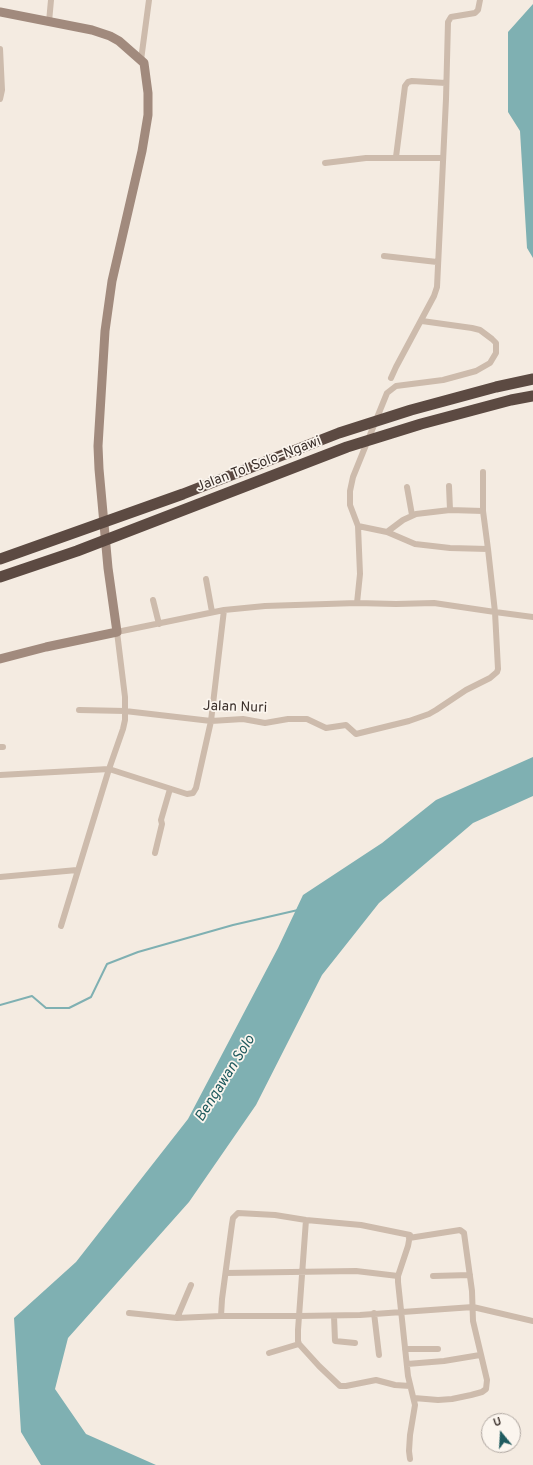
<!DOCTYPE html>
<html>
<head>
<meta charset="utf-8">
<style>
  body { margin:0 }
  #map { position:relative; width:533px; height:1465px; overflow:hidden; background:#f4ebe1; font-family:Overpass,sans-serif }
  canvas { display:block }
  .north { position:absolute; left:481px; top:1413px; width:40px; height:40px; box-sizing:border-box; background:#fbf5ee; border:1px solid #aea6a0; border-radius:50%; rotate:342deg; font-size:11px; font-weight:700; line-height:16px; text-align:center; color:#3b302b }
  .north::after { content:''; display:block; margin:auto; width:14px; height:18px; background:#1f5a5e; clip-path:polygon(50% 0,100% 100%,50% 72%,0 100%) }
</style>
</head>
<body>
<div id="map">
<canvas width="533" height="1465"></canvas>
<div class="north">U</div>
</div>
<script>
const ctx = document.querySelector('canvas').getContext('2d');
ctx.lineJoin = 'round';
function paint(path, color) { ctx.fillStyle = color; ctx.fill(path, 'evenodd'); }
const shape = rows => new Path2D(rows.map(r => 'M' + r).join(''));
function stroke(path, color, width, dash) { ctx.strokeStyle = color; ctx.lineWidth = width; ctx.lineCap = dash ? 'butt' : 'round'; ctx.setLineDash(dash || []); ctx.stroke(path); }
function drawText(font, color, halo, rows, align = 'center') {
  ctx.font = font + ' Overpass,sans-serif'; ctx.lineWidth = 3.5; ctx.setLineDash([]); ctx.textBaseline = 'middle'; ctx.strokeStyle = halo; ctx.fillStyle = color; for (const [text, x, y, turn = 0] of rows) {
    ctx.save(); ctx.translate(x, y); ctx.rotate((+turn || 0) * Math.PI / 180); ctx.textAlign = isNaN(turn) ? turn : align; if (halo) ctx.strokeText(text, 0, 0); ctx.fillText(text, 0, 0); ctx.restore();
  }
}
const water = shape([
  [533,4,533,258,527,248,520,131,508,112,508,32],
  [533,757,533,796,473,823,379,903,322,975,256,1105,189,1202,68,1338,55,1389,86,1434,156,1465,41,1465,21,1432,14,1318,76,1262,188,1119,278,948,303,895,382,843,436,800]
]);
const stream = shape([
  [0,1005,32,996,46,1008,69,1008,91,997,107,964,138,952,233,925,298,910]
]);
const street = shape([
  [49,22,51,0],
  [0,49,2,90,0,99],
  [141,60,149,0],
  [396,157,405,86,408,82,412,81,446,83],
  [325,163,366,158,443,158],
  [384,256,437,262],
  [391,378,396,367,434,296,437,287,446,99,448,22,451,17,475,13,478,10,480,0],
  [449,486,450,510],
  [407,487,412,515],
  [358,526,387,532,403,520,416,514,450,510,483,511],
  [387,532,415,544,450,548,488,549],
  [206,579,212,612],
  [153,600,159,624],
  [357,603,360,574,358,526,350,505,350,491,353,477,387,393,396,386,443,380,476,371,490,363,496,353,496,343,492,339,480,330,472,328,422,321],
  [79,710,125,711,211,721,243,719,265,723,288,719,307,719,326,728,346,725,356,734,409,721,429,714,436,710,466,690,490,678,497,672,498,669,495,612,488,549,483,511,483,472],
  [0,747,3,747],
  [0,775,109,769,187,794,193,793,196,788,211,721,224,610],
  [155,853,162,824,161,820,170,789],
  [0,877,77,870],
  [61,926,109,769,123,729,125,720,125,697,117,632,224,610,265,606,357,603,396,604,434,603,495,612,533,617],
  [306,1220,298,1330,298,1341,299,1344,319,1366,340,1386,346,1386,376,1380,395,1385,410,1386],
  [409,1238,460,1230,464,1233,472,1291,473,1321,487,1380,486,1389,482,1392,471,1395,452,1399,438,1400,414,1398],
  [226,1273,356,1271,398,1276],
  [433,1276,470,1275],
  [129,1313,177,1318,221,1316,299,1316,360,1315,473,1307,533,1321],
  [374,1313,379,1355],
  [221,1316,222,1299,232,1224,233,1218,238,1213,275,1215,306,1220,361,1225,410,1235,408,1246,398,1276,398,1282,408,1376,415,1405,410,1435,409,1451,410,1459],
  [334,1316,335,1341,355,1343],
  [177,1318,191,1285],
  [405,1349,438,1349],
  [269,1353,299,1344],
  [407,1364,444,1361,480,1355]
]);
const secondary = shape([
  [0,12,92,30,110,36,119,41,144,63,148,93,148,115,142,151,112,281,105,331,98,446,99,469,108,568,117,632,46,647,0,659]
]);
const highway = shape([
  [0,559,183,494,339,433,411,410,496,387,533,379],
  [0,577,77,551,347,447,421,424,511,400,533,396]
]);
const streetNames = [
  ["Jalan Tol Solo–Ngawi",259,465,-21],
  ["Jalan Nuri",235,708,2]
];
const waterNames = [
  ["Bengawan Solo",226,1079,-58]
];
paint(water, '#7fb0b2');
stroke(stream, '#7fb0b2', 2);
stroke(street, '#cdbbac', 6);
stroke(secondary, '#a18a7d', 9);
stroke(highway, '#5c4a42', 11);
drawText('14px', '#3b302b', '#fbf5ee', streetNames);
drawText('italic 15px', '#1f5a5e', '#fbf5ee', waterNames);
</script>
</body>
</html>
